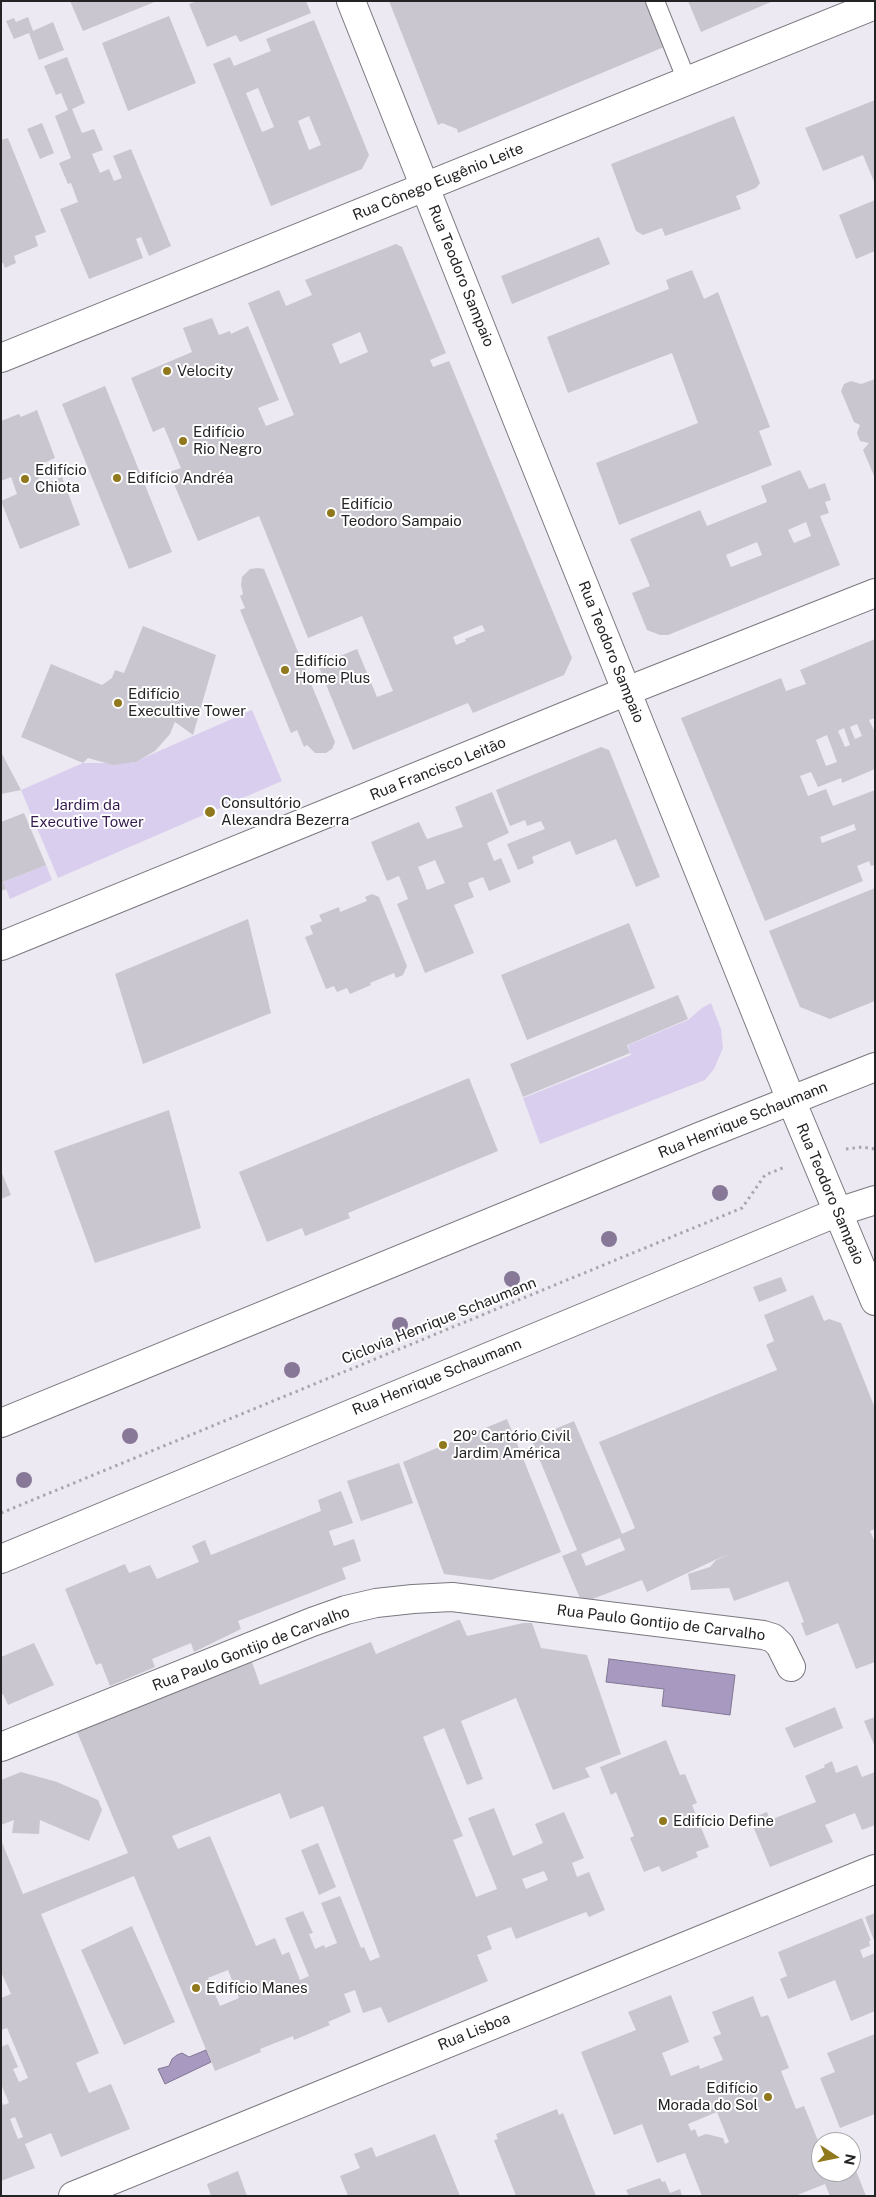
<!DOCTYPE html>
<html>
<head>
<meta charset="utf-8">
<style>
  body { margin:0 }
  #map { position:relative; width:876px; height:2197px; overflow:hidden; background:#ece9f2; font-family:"Public Sans",sans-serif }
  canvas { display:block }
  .frame { position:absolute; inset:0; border:2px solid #242326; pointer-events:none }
  .north { position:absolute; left:811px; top:2132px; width:50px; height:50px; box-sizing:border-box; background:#fff; border:1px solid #a7a7a8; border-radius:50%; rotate:101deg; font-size:14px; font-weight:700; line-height:20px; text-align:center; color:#242326 }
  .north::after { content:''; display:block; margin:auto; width:18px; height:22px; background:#90781d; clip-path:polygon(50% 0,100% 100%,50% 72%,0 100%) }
</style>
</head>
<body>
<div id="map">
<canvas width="876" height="2197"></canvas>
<div class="frame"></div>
<div class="north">N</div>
</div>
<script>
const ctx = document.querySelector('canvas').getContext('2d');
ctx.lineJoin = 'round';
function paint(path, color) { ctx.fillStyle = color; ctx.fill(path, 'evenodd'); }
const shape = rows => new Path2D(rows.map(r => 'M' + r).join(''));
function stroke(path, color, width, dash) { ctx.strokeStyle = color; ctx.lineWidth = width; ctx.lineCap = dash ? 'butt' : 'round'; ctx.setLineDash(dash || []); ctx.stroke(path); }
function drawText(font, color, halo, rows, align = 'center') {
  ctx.font = font + ' "Public Sans",sans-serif'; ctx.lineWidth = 4; ctx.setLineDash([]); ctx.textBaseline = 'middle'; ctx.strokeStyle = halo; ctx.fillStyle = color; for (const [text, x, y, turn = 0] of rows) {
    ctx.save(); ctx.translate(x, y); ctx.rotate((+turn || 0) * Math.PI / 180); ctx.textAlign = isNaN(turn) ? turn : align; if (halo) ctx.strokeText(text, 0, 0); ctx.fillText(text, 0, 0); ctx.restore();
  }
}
const green = shape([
  [252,710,282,781,58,878,21,790,83,763,132,763],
  [46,865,52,880,10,899,3,882],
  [711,1003,721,1029,723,1048,714,1069,705,1080,540,1144,523,1098,631,1055,628,1045,688,1020,702,1008]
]);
const water = shape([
  [609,1659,735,1675,730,1715,662,1706,664,1689,606,1682,609,1659],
  [206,2050,211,2062,165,2084,158,2069,169,2066,172,2059,177,2055,182,2053,189,2057,206,2050]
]);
const building = shape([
  [70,1,157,1,83,31],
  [197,1,306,1,311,13,240,42,236,35,207,47,189,4],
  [389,1,645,1,664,47,458,133,457,129,442,123,438,125],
  [688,1,773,1,701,32],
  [169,16,196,83,128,111,102,43],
  [28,17,33,31,53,22,64,50,39,60,29,33,14,39,6,21,14,18,16,22],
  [314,20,369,155,362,169,271,206,213,64,230,57,234,66,271,51,266,39],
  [258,88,274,127,262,132,246,93],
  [309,116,321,145,309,150,298,121],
  [67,57,85,103,72,109,82,133,94,129,103,150,92,154,100,173,109,169,114,181,122,178,113,156,131,149,171,246,149,256,141,237,136,239,143,258,89,279,60,209,78,202,71,183,68,184,59,163,71,158,55,116,68,110,61,93,56,95,44,66],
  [875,100,875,184,863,155,823,171,805,128],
  [734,116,760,183,756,188,736,196,741,209,665,236,662,228,643,235,636,231,611,164],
  [42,123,54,153,40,159,27,129],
  [8,138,46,232,35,236,38,246,14,256,16,263,5,268,3,263,1,263,1,140],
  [875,200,875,251,856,259,839,215],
  [599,237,610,264,512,304,501,276],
  [396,244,402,247,446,353,430,360,433,367,449,361,450,363,572,658,564,675,473,713,468,703,353,750,318,665,357,649,377,697,393,691,362,616,308,638,259,516,198,541,169,472,181,468,164,427,153,432,131,378,192,352,183,328,212,318,219,335,230,331,231,334,248,326,279,400,258,408,266,426,294,415,248,303,279,290,286,306,312,295,305,280],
  [360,332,368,352,340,364,332,344],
  [482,625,485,631,465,639,466,641,456,645,453,637],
  [692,270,704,299,718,292,770,427,759,431,772,465,619,525,596,463,698,423,672,353,568,393,547,337,669,289,666,280],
  [875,379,875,478,863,450,869,443,860,441,857,433,860,425,854,422,841,391,844,384,851,381,861,384],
  [105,386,172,552,129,569,62,404],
  [37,410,55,458,35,467,41,485,62,477,80,525,20,549,1,501,17,494,11,477,1,481,1,421,19,414,21,417],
  [800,470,809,489,825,483,831,500,825,502,829,513,820,516,840,565,668,635,660,635,647,630,632,593,650,586,630,539,700,510,707,526,767,502,761,486],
  [806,522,811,536,794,543,788,530],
  [757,542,762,555,731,567,726,555],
  [258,568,264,569,335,742,332,749,326,753,315,753,307,745,304,747,297,730,291,733,240,610,245,608,240,596,243,594,241,585,242,577,250,569],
  [143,626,216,655,193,735,175,722,170,734,155,751,136,762,113,765,88,758,83,763,21,737,51,664,102,685,112,678,115,670,124,673],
  [875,639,875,718,869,720,875,732,875,769,842,783,841,778,818,787,811,772,800,776,808,796,826,789,833,806,875,790,875,865,871,866,869,861,857,866,863,881,765,921,681,718,781,678,786,691,806,684,800,670],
  [857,724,862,736,855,739,850,727],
  [844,728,850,745,845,747,838,731],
  [827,735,837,762,826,766,816,740],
  [854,824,856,830,822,843,820,837],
  [601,747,609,750,660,877,636,887,616,839,576,855,570,841,532,857,534,863,518,870,507,844,545,829,541,821,527,826,525,820,510,826,496,790],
  [1,752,21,790,1,794],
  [492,792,509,833,487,843,494,861,501,858,511,882,489,891,483,877,468,883,474,897,454,905,474,953,425,973,397,904,408,899,399,876,387,881,371,842,419,822,427,839,463,827,455,807],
  [435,860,445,883,427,890,418,867],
  [24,813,46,865,3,882,6,889,1,891,1,822],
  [875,888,875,1001,830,1019,800,1007,769,931],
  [372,894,379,897,407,966,403,975,396,978,394,973,370,983,371,985,350,994,347,988,337,992,334,986,326,989,305,937,313,934,310,926,322,921,319,915,339,907,340,912,367,901,365,897],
  [248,919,271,1013,143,1064,115,974],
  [629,923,655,988,527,1040,501,975],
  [678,995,688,1019,627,1045,630,1053,523,1097,510,1064],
  [469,1078,498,1151,348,1213,350,1218,305,1236,302,1228,267,1242,239,1172],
  [169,1110,201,1228,95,1263,54,1151],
  [1,1171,11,1195,1,1199],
  [781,1277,787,1291,759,1302,753,1287],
  [813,1295,824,1321,829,1319,841,1323,875,1408,875,1529,870,1531,875,1542,875,1662,856,1669,838,1623,806,1636,801,1623,804,1622,788,1581,734,1601,729,1588,691,1590,688,1574,710,1567,716,1560,732,1553,717,1559,647,1592,642,1580,582,1603,562,1556,577,1550,531,1439,574,1421,622,1534,635,1528,599,1442,777,1370,766,1345,774,1341,764,1315],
  [620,1538,625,1550,586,1566,581,1554],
  [507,1419,561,1552,491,1580,444,1574,403,1462],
  [399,1463,413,1503,361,1521,347,1481],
  [341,1491,353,1523,329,1531,334,1546,354,1539,361,1561,342,1568,346,1579,238,1621,241,1629,194,1652,191,1643,152,1659,155,1667,110,1686,101,1663,96,1665,65,1589,125,1564,129,1573,150,1565,157,1579,199,1562,192,1546,205,1540,211,1555,321,1511,318,1500],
  [458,1620,460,1620,467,1636,523,1623,532,1623,541,1648,587,1655,621,1754,585,1768,590,1777,553,1790,516,1698,461,1721,483,1779,467,1785,444,1728,423,1737,463,1836,453,1840,476,1897,497,1889,468,1818,494,1808,513,1856,543,1843,535,1824,564,1812,584,1858,572,1863,577,1877,589,1872,605,1910,589,1917,586,1912,516,1939,511,1927,487,1936,492,1949,477,1955,488,1981,388,2023,381,2007,363,2013,355,1990,344,1994,351,2012,328,2022,330,2025,294,2040,293,2036,260,2049,261,2052,215,2071,134,1876,41,1914,99,2053,76,2063,89,2093,111,2084,130,2129,61,2157,51,2133,25,2144,35,2168,1,2181,1,2100,3,2105,9,2103,1,2084,1,2047,8,2044,18,2067,13,2069,19,2082,28,2078,7,2028,1,2030,1,1998,11,1994,1,1972,1,1840,23,1894,128,1853,77,1732,252,1662,260,1685,371,1642,376,1654],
  [280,1793,290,1819,323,1806,380,1957,370,1961,364,1947,361,1948,340,1896,321,1903,337,1943,325,1948,324,1945,315,1949,309,1934,313,1933,303,1911,285,1918,309,1976,300,1980,289,1952,282,1955,275,1938,256,1946,210,1836,178,1849,172,1836],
  [544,1871,548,1880,526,1889,522,1879],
  [228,1970,239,1998,220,2006,208,1978],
  [15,2117,23,2137,18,2139,10,2119],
  [34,1643,54,1685,8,1705,3,1694,1,1695,1,1657],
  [835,1707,843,1728,794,1748,785,1728],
  [875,1717,875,1747,864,1721],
  [666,1740,680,1775,685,1774,697,1803,692,1805,709,1847,696,1852,698,1857,662,1872,659,1866,644,1872,630,1838,634,1836,616,1792,611,1795,600,1767],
  [832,1761,836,1773,857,1765,862,1777,875,1772,875,1825,862,1830,855,1813,825,1825,833,1842,770,1867,750,1819,767,1812,770,1820,816,1802,805,1776,825,1767,824,1765],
  [21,1772,57,1782,98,1800,102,1810,89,1841,40,1820,39,1834,12,1833,14,1820,1,1825,1,1780],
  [318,1843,336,1887,319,1895,301,1850],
  [875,1913,875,1943,865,1917],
  [862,1918,871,1941,869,1941,870,1946,860,1950,863,1958,875,1953,875,2011,851,2021,835,1980,788,1999,780,1979,787,1976,778,1952],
  [132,1926,175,2022,124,2045,81,1950],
  [671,1995,689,2042,662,2053,671,2076,699,2065,700,2069,723,2060,713,2037,721,2034,712,2012,753,1996,761,2017,768,2015,789,2068,781,2071,796,2109,804,2106,821,2148,821,2172,851,2172,851,2158,866,2196,830,2196,825,2184,795,2196,702,2196,685,2153,657,2163,642,2124,614,2135,581,2052,636,2030,628,2012],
  [717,2112,729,2142,725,2144,723,2138,706,2134,698,2137,695,2129,691,2131,688,2124],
  [875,2034,875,2114,840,2128,820,2078,835,2072,827,2053],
  [557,2109,559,2115,563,2113,596,2196,516,2196,494,2140,498,2139,496,2134],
  [435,2134,460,2196,348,2196,340,2176,360,2168,354,2154,372,2147,376,2157],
  [238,2171,247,2196,211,2196,207,2184],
  [660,2178,662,2182,665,2181,670,2193,680,2189,682,2196,629,2196,626,2190]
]);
const path = shape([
  [846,1149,862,1147,875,1149],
  [1,1513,742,1208,765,1175,785,1167]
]);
const lane = shape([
  [655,1,687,81]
]);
const street = shape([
  [1,358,875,5],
  [1,946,627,691,875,593],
  [1,1747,312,1622,346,1610,376,1603,413,1599,452,1597,763,1635,773,1638,780,1645,791,1667],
  [73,2196,875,1869]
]);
const secondary = shape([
  [351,1,517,419,791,1100,875,1301]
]);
const primary = shape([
  [1,1423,699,1137,875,1067],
  [1,1559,838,1212,875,1200]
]);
const trees = [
  [720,1193],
  [609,1239],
  [512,1279],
  [400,1325],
  [292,1370],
  [130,1436],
  [24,1480]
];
const markers = [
  [167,371,5,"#90781d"],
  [183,441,5,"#90781d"],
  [117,478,5,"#90781d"],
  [25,479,5,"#90781d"],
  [331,513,5,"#90781d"],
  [285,670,5,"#90781d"],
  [118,703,5,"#90781d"],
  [210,812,6,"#90781d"],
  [443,1445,5,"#90781d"],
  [663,1821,5,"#90781d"],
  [196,1988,5,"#90781d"],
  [768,2097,5,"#90781d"]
];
const streetNames = [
  ["Rua Cônego Eugênio Leite",438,182,-22],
  ["Rua Teodoro Sampaio",461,276,68],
  ["Rua Teodoro Sampaio",611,652,68],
  ["Rua Francisco Leitão",438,769,-22],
  ["Rua Henrique Schaumann",743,1120,-22],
  ["Rua Teodoro Sampaio",830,1194,67],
  ["Ciclovia Henrique Schaumann",439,1321,-22],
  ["Rua Henrique Schaumann",437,1377,-22],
  ["Rua Paulo Gontijo de Carvalho",661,1623,7],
  ["Rua Paulo Gontijo de Carvalho",251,1649,-21],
  ["Rua Lisboa",474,2032,-22]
];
const poiNames = [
  ["Velocity",177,371],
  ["Edifício",193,432],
  ["Rio Negro",193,449],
  ["Edifício",35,470],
  ["Chiota",35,487],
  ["Edifício Andréa",127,478],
  ["Edifício",341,504],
  ["Teodoro Sampaio",341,521],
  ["Edifício",295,661],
  ["Home Plus",295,678],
  ["Edifício",128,694],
  ["Execultive Tower",128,711],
  ["Consultório",221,803],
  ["Alexandra Bezerra",221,820],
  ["20º Cartório Civil",453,1436],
  ["Jardim América",453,1453],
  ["Edifício Define",673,1821],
  ["Edifício Manes",206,1988],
  ["Edifício",758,2088,"right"],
  ["Morada do Sol",758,2105,"right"]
];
const parkNames = [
  ["Jardim da",87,805],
  ["Executive Tower",87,822]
];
paint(green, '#daceee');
paint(water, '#a899c0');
stroke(water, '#807692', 1);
paint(building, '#c9c6cf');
stroke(lane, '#7a777f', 20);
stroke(street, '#7a777f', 30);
stroke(secondary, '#7a777f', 30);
stroke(primary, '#7a777f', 30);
stroke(path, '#a9a6ad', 3, [2.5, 4]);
stroke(lane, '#fff', 18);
stroke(street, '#fff', 28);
stroke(secondary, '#fff', 28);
stroke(primary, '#fff', 28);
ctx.fillStyle = '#877898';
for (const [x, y] of trees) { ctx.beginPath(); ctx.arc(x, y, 8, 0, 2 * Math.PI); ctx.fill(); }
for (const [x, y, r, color] of markers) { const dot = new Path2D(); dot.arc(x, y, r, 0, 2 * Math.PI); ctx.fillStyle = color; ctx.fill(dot); stroke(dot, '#fff', 2); }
drawText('15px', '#242326', '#fff', streetNames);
drawText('15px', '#242326', '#fff', poiNames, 'left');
drawText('15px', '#341c4e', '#fff', parkNames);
</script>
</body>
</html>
